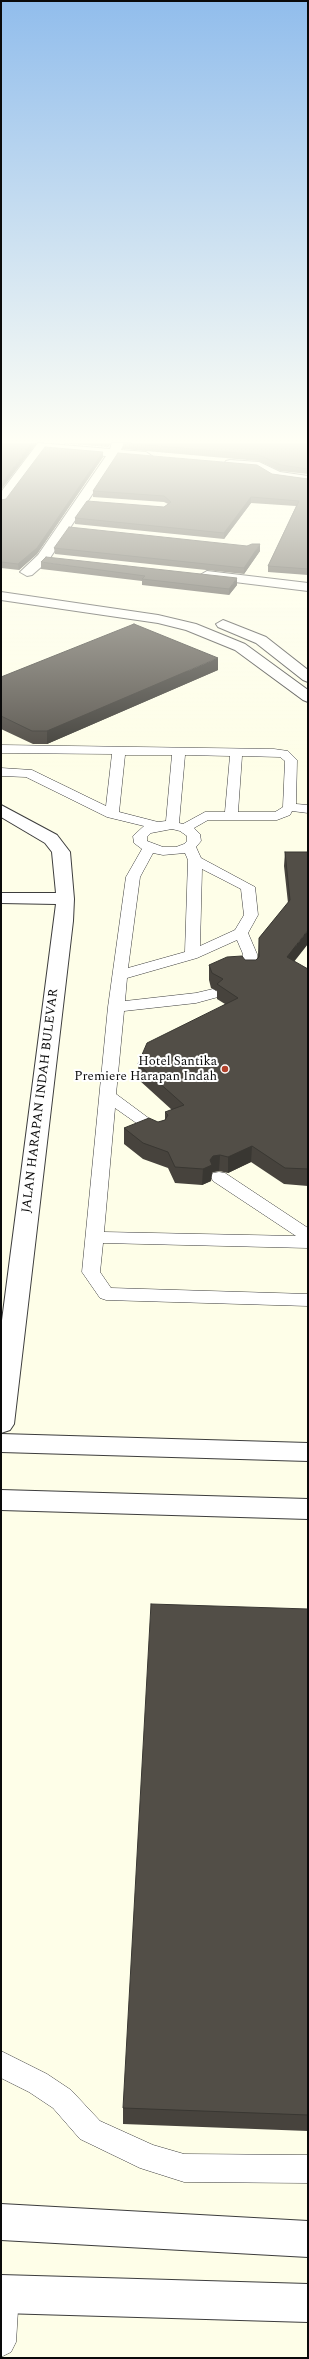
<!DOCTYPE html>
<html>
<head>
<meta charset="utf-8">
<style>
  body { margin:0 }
  #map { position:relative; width:309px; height:2359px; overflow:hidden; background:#fefee8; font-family:Spectral,serif }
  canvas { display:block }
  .frame { position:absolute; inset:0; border:2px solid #0a0a0a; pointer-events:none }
</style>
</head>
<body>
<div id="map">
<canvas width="309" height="2359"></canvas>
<div class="frame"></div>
</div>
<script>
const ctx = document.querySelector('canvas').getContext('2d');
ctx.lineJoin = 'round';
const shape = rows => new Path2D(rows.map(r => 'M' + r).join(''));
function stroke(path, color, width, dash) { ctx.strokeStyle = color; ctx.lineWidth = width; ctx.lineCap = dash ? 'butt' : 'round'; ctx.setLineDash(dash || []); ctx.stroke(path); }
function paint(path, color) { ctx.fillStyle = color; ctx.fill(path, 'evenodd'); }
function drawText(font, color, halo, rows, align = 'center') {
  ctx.font = font + ' Spectral,serif'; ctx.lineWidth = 4; ctx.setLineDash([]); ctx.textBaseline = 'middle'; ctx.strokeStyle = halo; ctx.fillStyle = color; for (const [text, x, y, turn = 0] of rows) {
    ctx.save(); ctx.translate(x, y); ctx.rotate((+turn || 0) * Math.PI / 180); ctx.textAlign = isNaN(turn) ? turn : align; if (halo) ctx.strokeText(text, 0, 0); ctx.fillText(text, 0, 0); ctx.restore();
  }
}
const service = shape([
  [1,745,274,749,288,751,297,760,296,804,308,805,308,813,292,811,290,815,277,820,208,820,194,828,200,834,201,841,196,847,201,858,255,887,258,915,248,933,257,954,257,971,255,974,245,974,243,971,243,954,237,940,197,958,127,978,125,1001,196,993,213,989,221,994,218,997,196,1003,124,1011,116,1094,166,1131,164,1134,158,1136,152,1134,115,1108,104,1232,296,1236,213,1181,211,1177,213,1173,219,1172,225,1173,308,1228,308,1248,103,1243,100,1272,111,1288,308,1294,308,1306,106,1300,100,1298,82,1272,108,1007,126,877,142,849,134,843,133,836,144,826,107,817,26,777,1,776,1,768,32,770,106,806,112,754,1,753,1,745],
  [125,755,172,755,166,821,158,822,119,812,125,755],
  [185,755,230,756,225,812,205,812,183,824,179,823,185,755],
  [242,756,280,757,285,761,283,807,280,809,275,812,238,812,242,756],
  [172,829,180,831,187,836,187,841,184,844,176,847,163,847,147,841,147,837,151,833,172,829],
  [153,853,163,855,185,853,188,860,185,952,128,968,140,877,153,853],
  [202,869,241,889,244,915,235,930,200,946,202,869],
  [1,2051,47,2074,71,2090,100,2121,153,2145,184,2154,308,2155,308,2183,184,2182,140,2168,80,2139,53,2108,29,2092,1,2078,1,2051],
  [5,2280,15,2284,19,2294,16,2342,11,2352,1,2357,1,2281,5,2280]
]);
const minor = shape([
  [38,443,110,449,112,443,124,443,121,450,146,452,152,456,146,460,117,457,48,561,32,575,27,576,20,572,38,555,106,456,44,451,5,504,1,505,1,492,38,443],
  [230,460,259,462,280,472,308,476,308,484,272,478,257,470,226,467,224,464,226,461,230,460],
  [207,571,308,583,308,591,202,578,200,575,207,571],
  [1,1434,308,1443,308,1461,1,1452,1,1434],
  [1,1490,308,1499,308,1519,1,1510,1,1490],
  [1,2204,308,2221,308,2257,1,2240,1,2204],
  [1,2275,308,2284,308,2322,1,2313,1,2275]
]);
const tertiary = shape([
  [1,592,158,615,196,624,245,644,308,690,308,702,303,700,235,650,186,630,158,623,1,600,1,592],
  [223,620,266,637,308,670,308,682,303,680,256,643,218,627,216,624,223,620],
  [1,805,57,835,70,852,74,899,73,921,14,1424,10,1430,1,1433,1,1328,56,904,1,903,1,893,56,893,52,852,45,843,1,817,1,805]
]);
const wall = shape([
  [62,443,111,443,108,447],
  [123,443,308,443,308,474,280,471,259,461,123,449],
  [103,452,103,457,37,554,19,570,1,568,1,500,6,499],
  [272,474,308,479,308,575,268,572,268,566,296,506,251,503,224,539,75,524,75,518,164,507,168,504,164,502,93,497,93,491],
  [54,548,260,551,244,574,55,554],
  [41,562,237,585,229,595,142,585,142,581,41,569],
  [218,670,47,744,33,744,1,729,1,677],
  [285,852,308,852,294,962,308,969,308,1186,284,1184,251,1162,228,1173,219,1171,213,1172,212,1173,211,1181,202,1185,175,1183,168,1168,143,1159,124,1144,124,1128,158,1122,165,1120,165,1112,172,1110,139,1080,138,1064,225,1004,217,999,217,991,211,988,209,980,209,965,245,960,256,960,258,957,259,938,288,903,284,866],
  [308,1609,308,2131,123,2124,123,2108]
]);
const shadedWall = shape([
  [32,443,37,443,1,490,1,484],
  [108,443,111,443,108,447],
  [103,452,103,457,37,554,19,570,18,564],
  [251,497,251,503,224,539,224,533],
  [260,544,260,551,244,574,244,568],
  [237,578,237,585,229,595,229,589],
  [218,658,218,670,47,744,47,731],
  [308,930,308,944,286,972,287,957],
  [252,1146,251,1162,228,1173,228,1157],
  [220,1155,219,1171,213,1172,212,1173,211,1181,202,1185,203,1169,213,1156]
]);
const building = shape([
  [1,443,32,443,1,484,1,443],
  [125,443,308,443,308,469,281,465,259,455,125,443],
  [45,447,103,452,37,548,18,564,1,562,1,500,6,499,45,447],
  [118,453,257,465,272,474,308,479,308,569,268,566,299,501,251,497,224,533,75,518,87,501,164,507,171,502,164,496,93,491,118,453],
  [69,527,247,546,252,544,260,544,244,568,54,548,69,527],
  [46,557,237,578,229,589,142,579,145,576,41,562,46,557],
  [134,624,218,658,47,731,32,731,1,716,1,677,134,624],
  [285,852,308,852,308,930,287,957,308,969,308,1169,285,1168,252,1146,228,1157,220,1155,213,1156,210,1160,212,1165,203,1169,175,1167,168,1152,143,1143,124,1128,149,1118,158,1122,165,1120,168,1115,165,1112,184,1105,138,1064,147,1043,238,998,217,984,223,979,212,973,209,965,227,957,242,956,245,960,256,960,259,957,259,938,290,900,285,852],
  [151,1604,308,1609,308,2115,123,2108,151,1604]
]);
const markers = [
  [225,1069,4,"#b2412b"]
];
const poiNames = [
  ["Hotel Santika",217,1062],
  ["Premiere Harapan Indah",217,1077]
];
const streetNames = [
  ["JALAN HARAPAN INDAH BULEVAR",41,1101,-83]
];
stroke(service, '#3d3d3d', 1);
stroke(minor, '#3d3d3d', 2);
stroke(tertiary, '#3d3d3d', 2);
paint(service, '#fff');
paint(minor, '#fff');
paint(tertiary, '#fff');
paint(wall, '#47433d');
paint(shadedWall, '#393732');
paint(building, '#524e47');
stroke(building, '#393732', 1);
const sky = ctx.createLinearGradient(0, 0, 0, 774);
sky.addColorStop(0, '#91bdec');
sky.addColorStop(0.57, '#fffff5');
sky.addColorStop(1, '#fffff500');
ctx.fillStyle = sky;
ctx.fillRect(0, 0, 309, 774);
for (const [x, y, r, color] of markers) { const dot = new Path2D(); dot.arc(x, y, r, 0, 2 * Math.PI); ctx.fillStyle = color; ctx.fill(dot); stroke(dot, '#fff', 1.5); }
drawText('13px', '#0a0a0a', '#fff', poiNames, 'right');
drawText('13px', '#0a0a0a', '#fff', streetNames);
</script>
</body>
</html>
